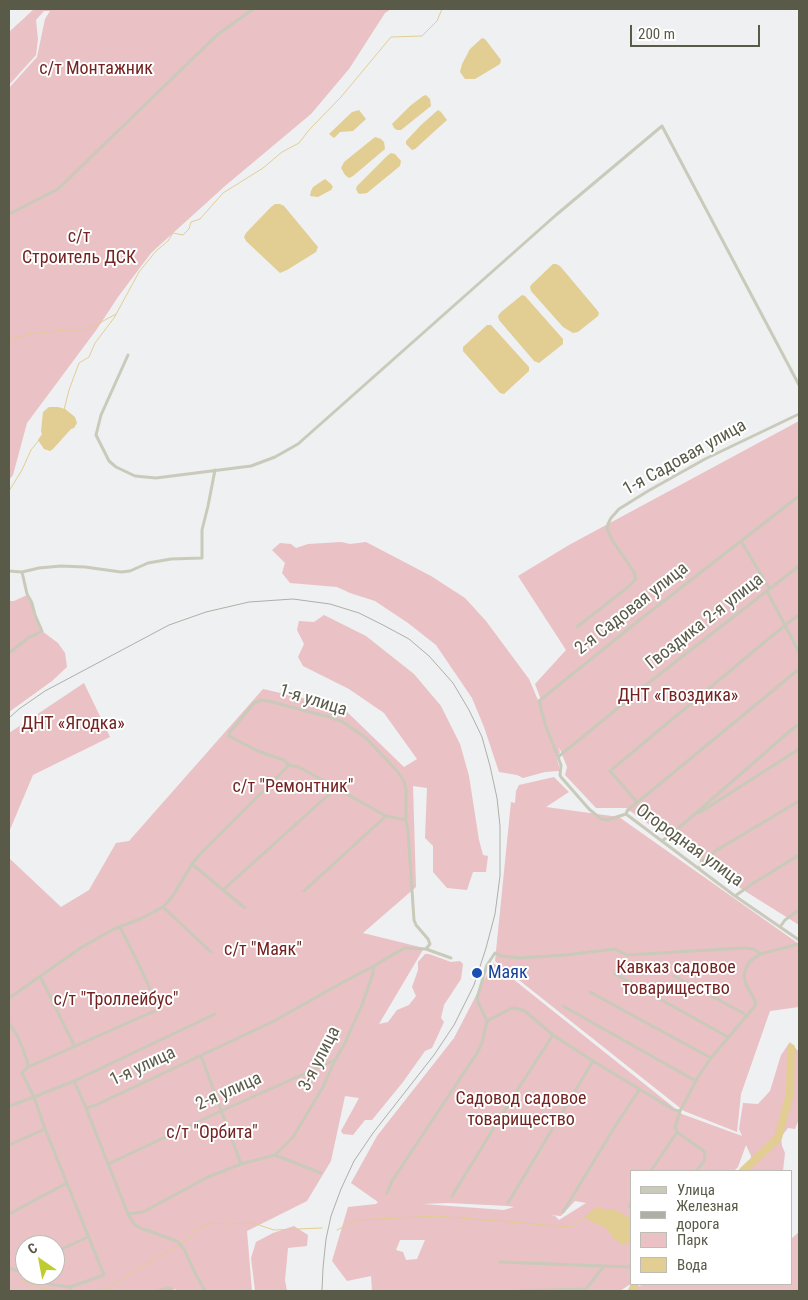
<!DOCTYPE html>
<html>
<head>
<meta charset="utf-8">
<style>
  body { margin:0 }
  #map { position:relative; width:808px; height:1300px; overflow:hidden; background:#eef0f1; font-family:"Roboto Condensed",sans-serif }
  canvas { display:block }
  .frame { position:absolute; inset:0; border:10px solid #5a5a49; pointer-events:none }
  .legend { position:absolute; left:630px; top:1170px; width:162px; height:115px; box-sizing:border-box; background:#fff; border:1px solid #bdbdb6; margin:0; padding:6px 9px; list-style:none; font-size:15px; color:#5a5a49 }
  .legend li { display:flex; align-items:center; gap:10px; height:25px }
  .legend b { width:25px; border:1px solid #bdbdb6 }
  .north { position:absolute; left:15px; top:1235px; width:50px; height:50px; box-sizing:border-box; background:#fff; border:1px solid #bdbdb6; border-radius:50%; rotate:327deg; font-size:14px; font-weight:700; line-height:20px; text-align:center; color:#5a5a49 }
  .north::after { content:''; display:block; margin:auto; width:18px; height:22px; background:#becd2d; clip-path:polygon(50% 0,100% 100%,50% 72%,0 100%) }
  .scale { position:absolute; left:630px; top:25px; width:130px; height:22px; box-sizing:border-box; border:2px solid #5a5a49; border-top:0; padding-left:6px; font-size:15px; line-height:18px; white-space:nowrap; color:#5a5a49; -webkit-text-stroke:4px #fff; paint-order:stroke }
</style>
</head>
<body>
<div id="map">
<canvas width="808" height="1300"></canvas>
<div class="frame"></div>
<ul class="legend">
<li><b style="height:6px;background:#cacabb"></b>Улица</li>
<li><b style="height:6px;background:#aeafa7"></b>Железная дорога</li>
<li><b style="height:14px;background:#eac1c5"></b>Парк</li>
<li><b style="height:14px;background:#e2cd93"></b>Вода</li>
</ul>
<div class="north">С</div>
<div class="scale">200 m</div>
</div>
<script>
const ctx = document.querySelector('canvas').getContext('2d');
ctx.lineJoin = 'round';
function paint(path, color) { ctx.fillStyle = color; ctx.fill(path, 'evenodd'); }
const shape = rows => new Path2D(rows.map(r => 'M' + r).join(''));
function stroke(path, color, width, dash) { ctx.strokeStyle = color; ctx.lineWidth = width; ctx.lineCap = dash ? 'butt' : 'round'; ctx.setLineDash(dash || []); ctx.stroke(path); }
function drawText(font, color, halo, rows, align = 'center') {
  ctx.font = font + ' "Roboto Condensed",sans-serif'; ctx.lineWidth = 4; ctx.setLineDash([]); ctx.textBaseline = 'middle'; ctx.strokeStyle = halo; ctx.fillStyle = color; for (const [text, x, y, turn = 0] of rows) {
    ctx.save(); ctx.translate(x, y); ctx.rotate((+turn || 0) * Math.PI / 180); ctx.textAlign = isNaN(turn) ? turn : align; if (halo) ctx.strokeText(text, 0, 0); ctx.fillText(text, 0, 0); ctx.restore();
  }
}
const green = shape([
  [34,9,391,9,385,13,349,69,311,114,225,186,151,253,118,297,97,329,27,423,13,475,9,480,9,88,37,57,45,19,50,11,44,11,36,20,38,39,36,55,9,85,9,32],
  [799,421,799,925,721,876,626,808,596,808,565,775,567,767,559,747,560,753,556,756,559,766,559,771,545,772,523,778,517,775,499,772,484,727,472,698,436,645,408,623,375,601,350,593,337,587,290,583,282,573,285,563,272,550,280,543,291,544,296,548,308,544,341,542,350,544,366,542,431,576,465,598,486,621,529,679,538,700,541,700,535,684,566,650,518,576,569,545],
  [27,595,32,603,42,631,58,643,65,653,67,667,52,681,9,712,9,601,14,601],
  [324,615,366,636,414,674,441,706,460,744,469,776,479,840,483,855,488,856,486,872,473,872,467,890,447,888,433,872,433,846,425,838,427,788,413,786,416,887,363,933,424,948,379,1024,388,1022,397,1010,409,1005,416,996,412,987,418,970,418,962,425,954,429,954,451,962,460,961,463,964,461,979,444,1005,441,1018,444,1022,432,1048,425,1051,403,1082,372,1120,365,1120,353,1135,343,1134,341,1131,359,1098,345,1096,331,1161,307,1201,247,1231,252,1291,177,1291,175,1289,171,1291,9,1291,9,858,61,907,89,890,116,843,129,841,263,689,342,707,404,767,417,759,384,713,349,689,303,666,298,657,304,644,297,630,299,621,314,622],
  [25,1245,55,1245,55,1275,25,1275],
  [84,683,110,737,33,775,9,832,9,733],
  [554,777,569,792,546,807,619,817,799,944,799,1007,770,1011,741,1094,737,1132,684,1111,495,961,511,802,515,803,516,791,519,785],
  [493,963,682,1114,742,1136,739,1129,743,1103,758,1104,770,1091,781,1055,790,1042,799,1052,799,1119,795,1129,788,1128,781,1137,782,1146,785,1153,783,1171,738,1171,744,1165,750,1164,751,1156,746,1145,738,1167,734,1171,632,1171,632,1283,620,1291,372,1291,371,1276,347,1281,332,1261,348,1207,376,1204,378,1202,351,1183,377,1136,454,1038],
  [575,1201,586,1203,559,1220,555,1216,550,1215,561,1216],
  [448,1203,508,1206,514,1207,504,1210,423,1204],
  [400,1240,425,1240,417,1259,406,1260,403,1252,396,1250],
  [294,1226,308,1235,307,1246,288,1248,285,1280,287,1291,255,1291,251,1258,256,1242,273,1233],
  [799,1232,799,1291,624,1291,645,1284,792,1284,792,1238]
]);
const water = shape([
  [482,38,485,39,501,60,500,64,475,79,465,79,460,72,462,64,470,49],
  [426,95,430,99,431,106,401,130,397,130,394,128,392,124,410,106,423,96],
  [359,110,366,119,353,131,340,132,334,138,329,134,352,112],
  [438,110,441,112,447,120,415,149,412,150,406,144,406,141,421,125],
  [375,137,381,139,384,142,385,149,353,176,349,178,345,175,341,168,344,162],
  [391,153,395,154,401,161,400,166,367,193,360,194,358,193,356,189,357,186,387,156],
  [325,179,331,184,333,187,331,190,318,197,310,196,311,191,313,187],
  [275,204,280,204,284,206,318,247,316,252,287,270,280,273,246,241,244,237,246,233,271,207],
  [553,264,556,264,560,266,597,310,599,313,598,316,578,332,573,333,563,327,531,291,530,287,531,285],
  [522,295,525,296,563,339,563,344,539,363,534,361,499,320,498,316,501,312],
  [487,325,491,325,529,367,529,371,504,394,500,393,463,351,463,347],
  [49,407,58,407,65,409,75,417,77,423,74,428,71,429,53,449,50,451,44,449,38,440,42,434,41,431,43,412],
  [596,1207,604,1209,613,1209,630,1218,632,1221,632,1238,628,1243,623,1245,614,1239,606,1228,592,1222,585,1217]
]);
const stream = shape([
  [9,339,31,334,65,330,83,330,94,326,116,314],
  [64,410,69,390,79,363,89,357,95,343,114,318,139,272,156,251,168,241,173,233,183,235,189,229,191,222,200,219,223,193,263,168,282,152,299,143,309,130,341,97,391,37,422,36,437,21,442,9],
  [9,491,22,470,31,450,39,440],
  [337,1230,357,1220,436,1216,570,1227,585,1217],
  [182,1243,190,1237,195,1230,211,1223,228,1224,253,1223,274,1230,322,1228],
  [20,1279,37,1287,59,1291],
  [89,1291,103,1290,123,1279,135,1271,178,1246]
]);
const river = shape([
  [743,1171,778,1138,790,1093,791,1048],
  [632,1291,635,1284]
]);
const minor = shape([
  [9,214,58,189,217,35,253,9],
  [128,355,101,415,96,435,109,461,116,467,135,476,156,478,251,466,275,457,298,444,556,215,662,126,799,385],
  [741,541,769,588],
  [9,571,22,572,39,568,61,566,85,567,121,572,130,571,148,563,171,559,202,558,202,530,208,506,215,470],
  [767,591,799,652],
  [577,627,628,587,636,579,634,572,612,540,607,529,608,524,611,518,619,509,648,491,705,459,799,414],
  [9,653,28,638,42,631,35,615,32,603,27,594,22,572],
  [558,757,656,677,799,566],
  [637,802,610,771,785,625,799,615],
  [699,813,799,749],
  [626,814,607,820,601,819,589,809,561,777,560,775,561,765,545,724,539,701,642,618,799,496],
  [626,814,627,811,799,669],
  [626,814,735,896,799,940],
  [406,820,386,816,299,767,289,765,284,760,258,751,229,736,230,732,254,703,261,700,272,702,329,717,343,722,366,738,397,771,404,781,406,790,406,820,408,831,414,920,416,925,428,939,430,944,426,949],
  [662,841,688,820,790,731,799,724],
  [192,864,245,908],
  [699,869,702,861,717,850,799,801],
  [223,890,336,788],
  [304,891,386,816],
  [735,896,752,884,799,855],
  [163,907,211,952],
  [780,927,785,920,799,910],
  [615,974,728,1037],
  [40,976,73,1043,74,1047],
  [674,976,743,1013,747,1017],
  [590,992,711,1058],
  [9,998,82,947,114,929,140,919,163,907,172,897,192,864,201,853,289,765],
  [563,1006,696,1081],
  [487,1021,478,1002,477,998,487,965,495,953,502,956,520,958,565,955,615,949,627,955,744,948,753,949,757,951,760,954],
  [9,1023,18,1037,27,1060,28,1067],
  [201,1056,241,1164],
  [74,1081,86,1108,128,1214,134,1224,140,1228,177,1241,184,1249,194,1271,205,1291],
  [9,1106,34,1097,74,1081,215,1014],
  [86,1108,96,1105,274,1021,345,981,374,966,392,955,405,948,426,949,451,958],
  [9,1145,45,1129],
  [275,1155,293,1137,323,1087,335,1060,344,1045,362,1005,373,973,374,966],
  [108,1164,221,1111,335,1060],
  [651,1171,677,1132],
  [696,1171,704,1161,705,1152,677,1132,675,1127,680,1111,698,1077,711,1058,754,1007,756,1003,746,984,744,976,746,968,749,962,760,954,799,944],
  [387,1193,392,1181,477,1053,482,1043,487,1021,510,1009,515,1008,525,1011,553,1035,593,1061,674,1110,680,1111],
  [452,1196,516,1092,553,1035],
  [632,1202,629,1206,632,1209],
  [508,1203,593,1061],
  [563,1212,614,1128,637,1093,640,1089],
  [9,1214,67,1183],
  [128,1214,143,1212,208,1177,241,1164,275,1155,321,1173],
  [55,1252,88,1237],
  [500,1262,629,1267,632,1263],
  [9,1268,25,1273],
  [21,1271,25,1268],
  [29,1275,48,1284,70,1287,70,1291],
  [70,1287,104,1275,45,1129,34,1097,22,1073,28,1067,159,1009,141,969,120,927],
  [158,1291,170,1288,173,1291],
  [520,1291,586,1289,604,1266]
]);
const rail = shape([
  [9,718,19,709,45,691,169,625,206,612,249,602,293,599,330,604,359,613,383,625,409,639,429,656,453,683,469,710,482,737,490,766,497,798,500,826,500,876,495,914,486,948,474,985,454,1025,434,1055,373,1133,354,1161,341,1189,331,1216,326,1239,323,1268,322,1291]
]);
const markers = [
  [477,973,6,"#1a4fb4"]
];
const parkNames = [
  ["с/т Монтажник",96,69],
  ["с/т",79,237],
  ["Строитель ДСК",79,258],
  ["ДНТ «Гвоздика»",678,696],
  ["ДНТ «Ягодка»",73,724],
  ["с/т \"Ремонтник\"",293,787],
  ["с/т \"Маяк\"",263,950],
  ["Кавказ садовое",676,968],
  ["товарищество",676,989],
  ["с/т \"Троллейбус\"",116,1000],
  ["Садовод садовое",521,1099],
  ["товарищество",521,1120],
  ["с/т \"Орбита\"",212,1133]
];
const streetNames = [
  ["1-я Садовая улица",685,458,-29],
  ["2-я Садовая улица",632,609,-38],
  ["Гвоздика 2-я улица",705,622,-38],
  ["1-я улица",313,701,17],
  ["Огородная улица",689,846,36],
  ["3-я улица",320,1059,-63],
  ["1-я улица",143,1067,-25],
  ["2-я улица",229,1092,-24]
];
const transitNames = [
  ["Маяк",488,973]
];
paint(green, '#eac1c5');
paint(water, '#e2cd93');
stroke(stream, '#e2cd93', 1);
stroke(river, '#e2cd93', 8);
stroke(minor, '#cacabb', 3);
stroke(rail, '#aeafa7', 1);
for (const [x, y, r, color] of markers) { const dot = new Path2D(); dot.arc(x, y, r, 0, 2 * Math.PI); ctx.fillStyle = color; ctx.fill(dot); stroke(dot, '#fff', 2); }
drawText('18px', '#732321', '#fff', parkNames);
drawText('18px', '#5a5a49', '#fff', streetNames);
drawText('18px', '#164399', '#fff', transitNames, 'left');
</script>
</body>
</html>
